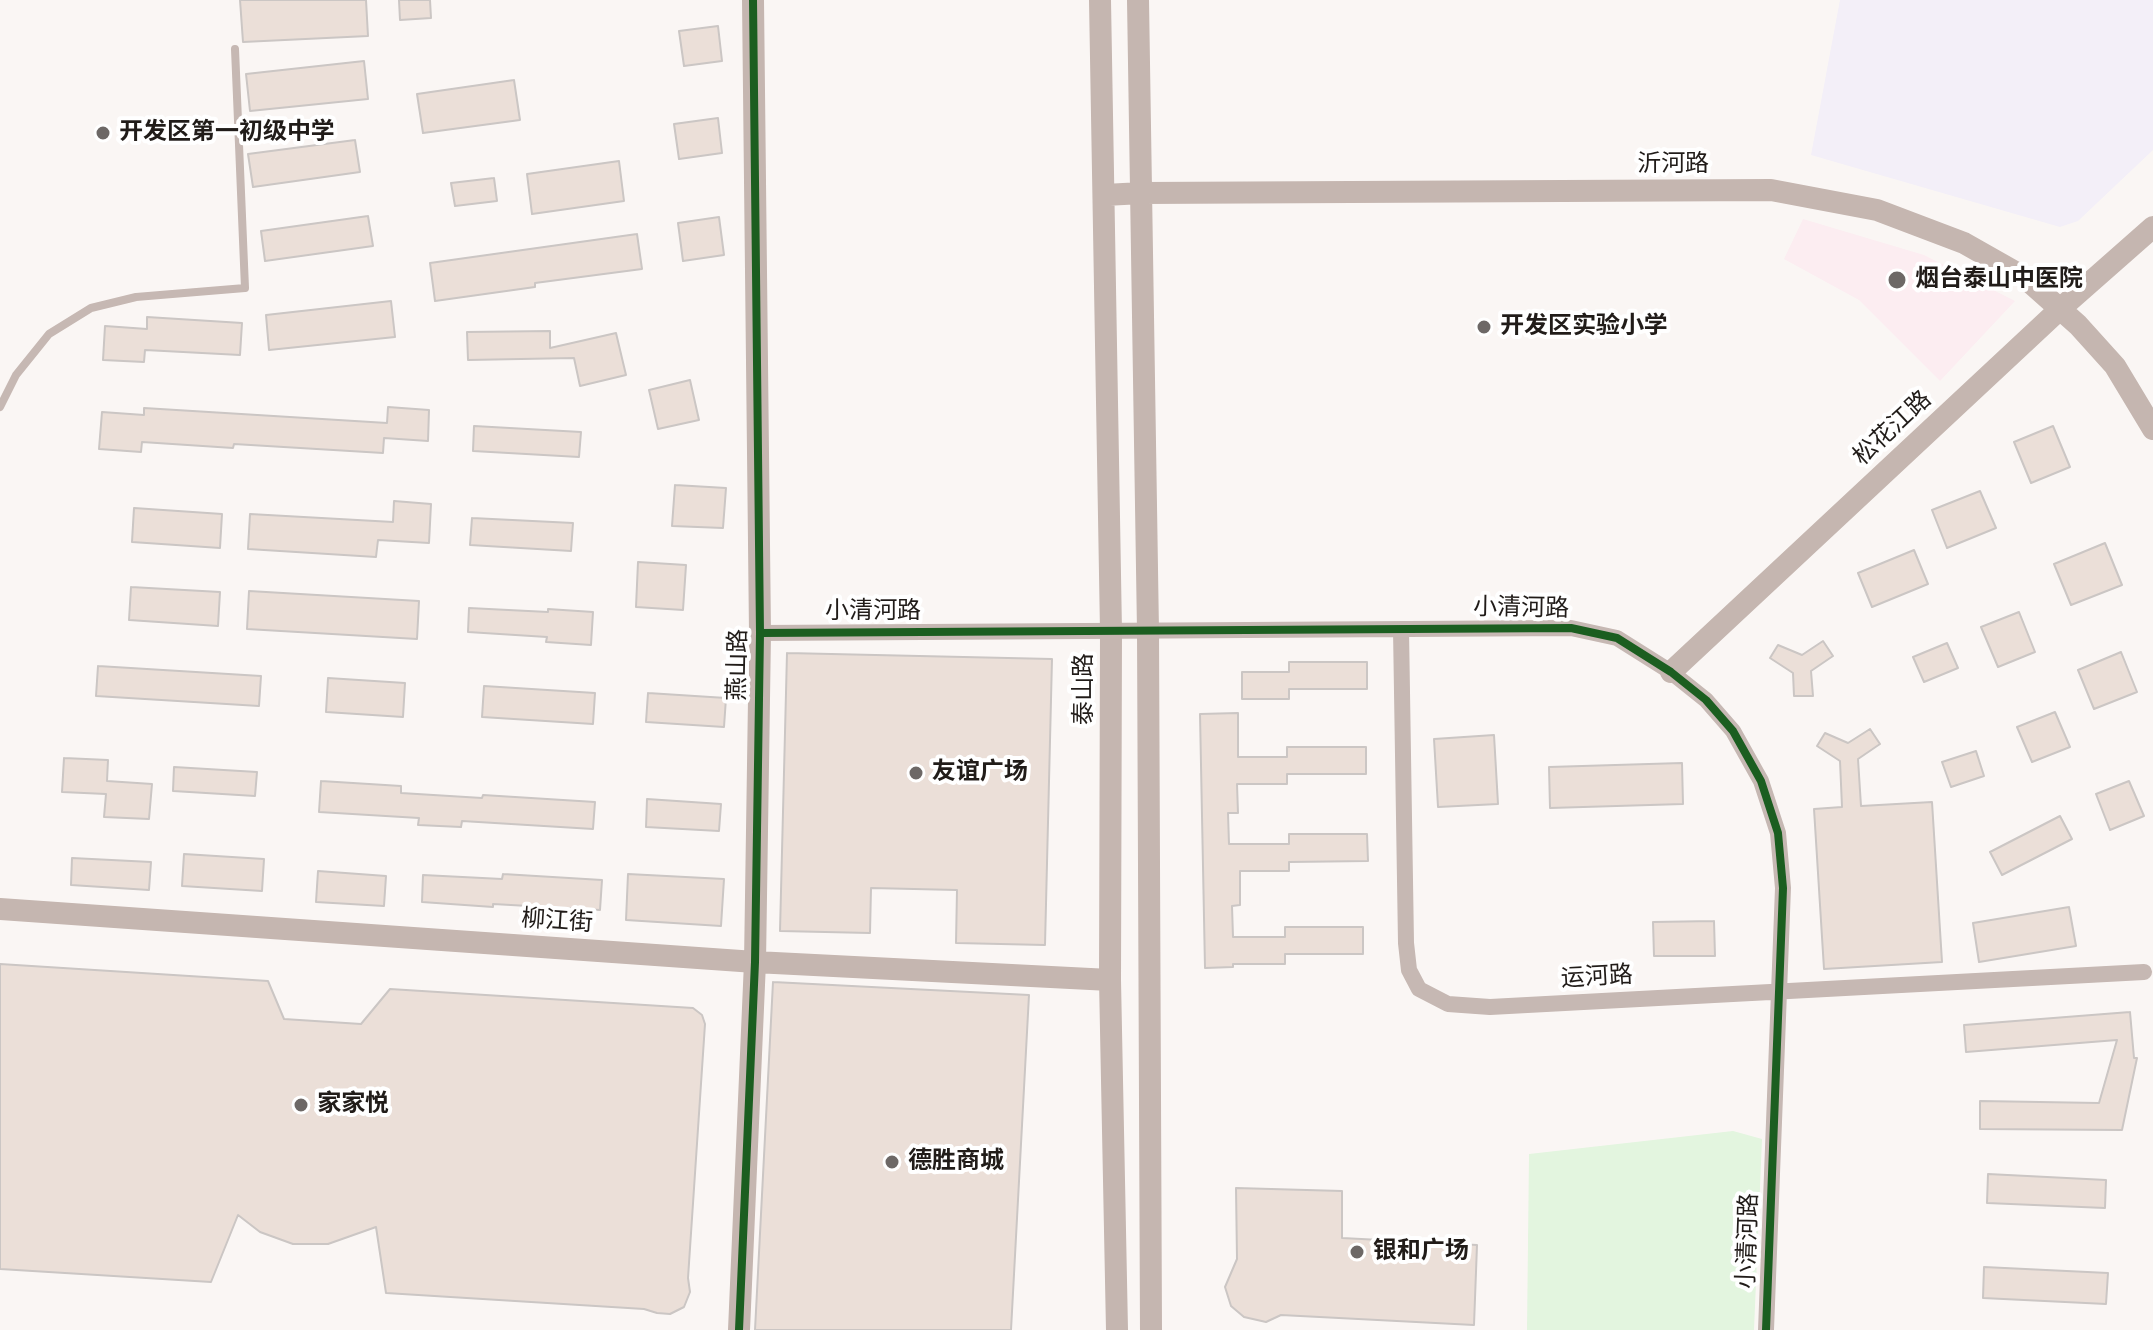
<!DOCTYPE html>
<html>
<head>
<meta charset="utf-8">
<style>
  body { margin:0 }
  canvas { display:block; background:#faf6f4 }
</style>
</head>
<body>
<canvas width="2153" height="1330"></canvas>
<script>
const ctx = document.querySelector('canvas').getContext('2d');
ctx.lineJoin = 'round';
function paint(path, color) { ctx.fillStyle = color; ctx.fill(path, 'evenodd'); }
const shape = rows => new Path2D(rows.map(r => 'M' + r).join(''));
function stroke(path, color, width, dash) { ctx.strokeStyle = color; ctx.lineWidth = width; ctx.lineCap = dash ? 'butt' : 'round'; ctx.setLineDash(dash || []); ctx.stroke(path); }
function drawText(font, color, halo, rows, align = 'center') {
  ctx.font = font + ' Poppins,"Noto Sans SC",sans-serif'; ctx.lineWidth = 8; ctx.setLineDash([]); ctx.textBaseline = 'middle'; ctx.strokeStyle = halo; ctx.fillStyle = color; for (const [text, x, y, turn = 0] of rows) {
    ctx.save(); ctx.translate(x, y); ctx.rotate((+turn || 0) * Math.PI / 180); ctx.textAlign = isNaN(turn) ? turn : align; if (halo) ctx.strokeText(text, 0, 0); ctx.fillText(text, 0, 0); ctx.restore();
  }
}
const industrial = shape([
  [1840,0,2153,0,2153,150,2078,221,2060,227,1811,155]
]);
const medical = shape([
  [1803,219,1924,255,2015,301,1940,381,1859,300,1784,259]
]);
const green = shape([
  [1733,1131,1762,1139,1754,1330,1527,1330,1529,1154]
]);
const building = shape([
  [240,0,366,0,368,36,243,42,240,0],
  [399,0,430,0,431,18,400,20,399,0],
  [718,26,722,61,684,66,679,31,718,26],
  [364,61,368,99,250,111,246,74,364,61],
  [514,80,520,120,423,133,417,94,514,80],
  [718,118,722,153,679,159,674,124,718,118],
  [355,140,360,172,253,187,248,154,355,140],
  [619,161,624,201,532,214,527,174,619,161],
  [494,178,497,201,455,206,451,183,494,178],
  [368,216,373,246,265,261,261,231,368,216],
  [719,217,724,255,683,261,678,223,719,217],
  [637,234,642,269,535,283,535,287,435,301,430,263,637,234],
  [391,301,395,337,269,350,266,315,391,301],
  [147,317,242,323,240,355,145,350,144,362,103,360,105,326,147,329,147,317],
  [550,331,550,348,616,333,626,375,580,386,574,358,468,360,467,332,550,331],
  [690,380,699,420,658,429,649,390,690,380],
  [388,407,429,410,428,441,384,438,383,453,234,444,233,448,142,442,141,452,99,449,102,412,144,415,144,408,387,423,388,407],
  [474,426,581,432,579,457,473,451,474,426],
  [2053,426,2070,467,2031,483,2014,442,2053,426],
  [675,485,726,488,723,528,672,526,675,485],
  [1980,491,1996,528,1947,548,1932,510,1980,491],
  [394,501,431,504,429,543,378,540,376,557,248,549,250,514,393,522,394,501],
  [134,508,222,514,220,548,132,542,134,508],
  [472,518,573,523,571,551,470,545,472,518],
  [2105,543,2122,585,2071,605,2054,564,2105,543],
  [1914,550,1928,584,1872,607,1858,573,1914,550],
  [638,562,686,565,683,610,636,607,638,562],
  [131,587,220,592,218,626,129,620,131,587],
  [249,591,419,601,417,639,247,629,249,591],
  [469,608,548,612,548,609,593,612,591,645,546,642,547,637,468,632,469,608],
  [2019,612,2035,652,1998,667,1981,627,2019,612],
  [1823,641,1833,656,1811,671,1813,696,1794,696,1793,673,1770,658,1778,645,1802,655,1823,641],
  [1947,643,1958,668,1924,682,1913,657,1947,643],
  [2121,652,2137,692,2094,709,2078,670,2121,652],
  [787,653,1052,659,1045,945,956,943,957,890,871,888,870,933,780,931,787,653],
  [1289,662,1367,662,1367,689,1289,689,1289,699,1242,699,1242,672,1289,672,1289,662],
  [98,666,261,676,259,706,96,696,98,666],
  [328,678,405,683,403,717,326,712,328,678],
  [484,686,595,693,593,724,482,717,484,686],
  [648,693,726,698,724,727,646,722,648,693],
  [2055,712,2070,747,2032,762,2017,727,2055,712],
  [1238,713,1238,757,1287,757,1287,747,1366,747,1366,774,1287,774,1287,784,1237,784,1238,813,1228,813,1229,844,1289,844,1289,834,1367,834,1368,861,1289,862,1289,871,1240,871,1240,905,1232,906,1233,937,1285,937,1285,927,1363,927,1363,954,1285,954,1285,964,1233,964,1233,967,1205,968,1200,714,1238,713],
  [1870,729,1880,744,1858,759,1861,806,1932,802,1942,962,1824,969,1814,809,1842,807,1840,761,1817,746,1825,733,1848,743,1870,729],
  [1494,735,1498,804,1438,807,1434,739,1494,735],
  [1976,751,1984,776,1951,787,1942,762,1976,751],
  [64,758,108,760,107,781,152,784,149,819,104,817,106,794,62,792,64,758],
  [1682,763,1683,804,1550,808,1549,767,1682,763],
  [174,767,257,772,255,796,173,791,174,767],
  [321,781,401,786,401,793,482,798,483,795,595,802,593,829,462,821,461,827,418,825,419,818,319,812,321,781],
  [2129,781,2144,816,2110,830,2096,794,2129,781],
  [647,799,721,804,719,831,646,827,647,799],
  [2060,816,2072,839,2002,875,1990,852,2060,816],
  [184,854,264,859,262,891,182,886,184,854],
  [72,858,151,862,149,890,71,885,72,858],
  [318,871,386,876,384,906,316,902,318,871],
  [503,874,602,880,600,910,493,904,493,907,422,902,423,875,502,879,503,874],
  [628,874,724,879,721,926,626,920,628,874],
  [2069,907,2076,946,1979,962,1973,923,2069,907],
  [1714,921,1715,956,1654,956,1653,922,1714,921],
  [0,964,268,981,284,1019,361,1024,390,989,693,1008,702,1015,705,1024,688,1278,690,1292,684,1307,670,1314,657,1313,644,1309,386,1293,376,1227,328,1244,293,1244,260,1232,238,1215,211,1282,0,1269,0,964],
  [773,982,1029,995,1011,1330,755,1330,773,982],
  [2130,1012,2134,1058,2137,1058,2122,1130,1980,1129,1980,1101,2099,1103,2117,1040,1966,1052,1964,1025,2130,1012],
  [1988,1174,2106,1180,2105,1208,1987,1203,1988,1174],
  [1236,1188,1342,1191,1342,1238,1477,1245,1474,1325,1281,1315,1266,1322,1244,1317,1231,1306,1225,1287,1237,1259,1236,1188],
  [1984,1267,2108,1273,2106,1304,1983,1298,1984,1267]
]);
const lane = shape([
  [0,407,16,375,49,334,91,308,136,297,245,288,235,49]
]);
const street = shape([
  [1401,629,1406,943,1409,970,1419,989,1448,1004,1490,1007,2144,972],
  [760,633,1571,628,1617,638,1671,672,1706,700,1733,731,1761,781,1778,833,1783,888,1766,1330]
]);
const secondary = shape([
  [1100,0,1111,631,1110,980,1117,1330],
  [1138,0,1148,631,1151,1330],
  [1105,195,1142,193,1771,190,1877,210,1964,243,2024,277,2078,325,2115,366,2153,429],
  [1671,672,2060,309,2153,227],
  [0,909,755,962,1110,980],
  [739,1330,755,962,760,633,753,0]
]);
const cycleway = shape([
  [760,633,1571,628,1617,638,1671,672,1706,700,1733,731,1761,781,1778,833,1783,888,1766,1330],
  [739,1330,755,962,760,633,753,0]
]);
const markers = [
  [103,133,8,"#6d6866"],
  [1897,280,10,"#6d6866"],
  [1484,327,8,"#6d6866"],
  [916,773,8,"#6d6866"],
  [301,1105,8,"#6d6866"],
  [892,1162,8,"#6d6866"],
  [1357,1252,8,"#6d6866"]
];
const poiNames = [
  ["开发区第一初级中学",119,133],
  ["烟台泰山中医院",1915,280],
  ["开发区实验小学",1500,327],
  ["友谊广场",932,773],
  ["家家悦",317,1105],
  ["德胜商城",908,1162],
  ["银和广场",1373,1252]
];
const streetNames = [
  ["沂河路",1673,165],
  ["松花江路",1893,429,-43],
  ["小清河路",1521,609,1],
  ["小清河路",873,612],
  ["燕山路",739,665,-89],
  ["泰山路",1085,689,-90],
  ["柳江街",557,922,4],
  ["运河路",1597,978,-3],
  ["小清河路",1749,1241,-88]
];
paint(industrial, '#f3eff8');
paint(medical, '#fcedf1');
paint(green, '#e3f5df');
paint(building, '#ebdfd8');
stroke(building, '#cbc6c4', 2);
stroke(lane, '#c6b8b3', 8);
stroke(street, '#c6b8b3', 16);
stroke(secondary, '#c5b6b0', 22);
stroke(cycleway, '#1b5e20', 8);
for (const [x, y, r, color] of markers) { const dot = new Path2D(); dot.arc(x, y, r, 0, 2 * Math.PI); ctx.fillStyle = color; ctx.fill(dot); stroke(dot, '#fff', 3); }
drawText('bold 24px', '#211c19', '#fff', poiNames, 'left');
drawText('24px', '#211c19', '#fff', streetNames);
</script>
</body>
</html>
